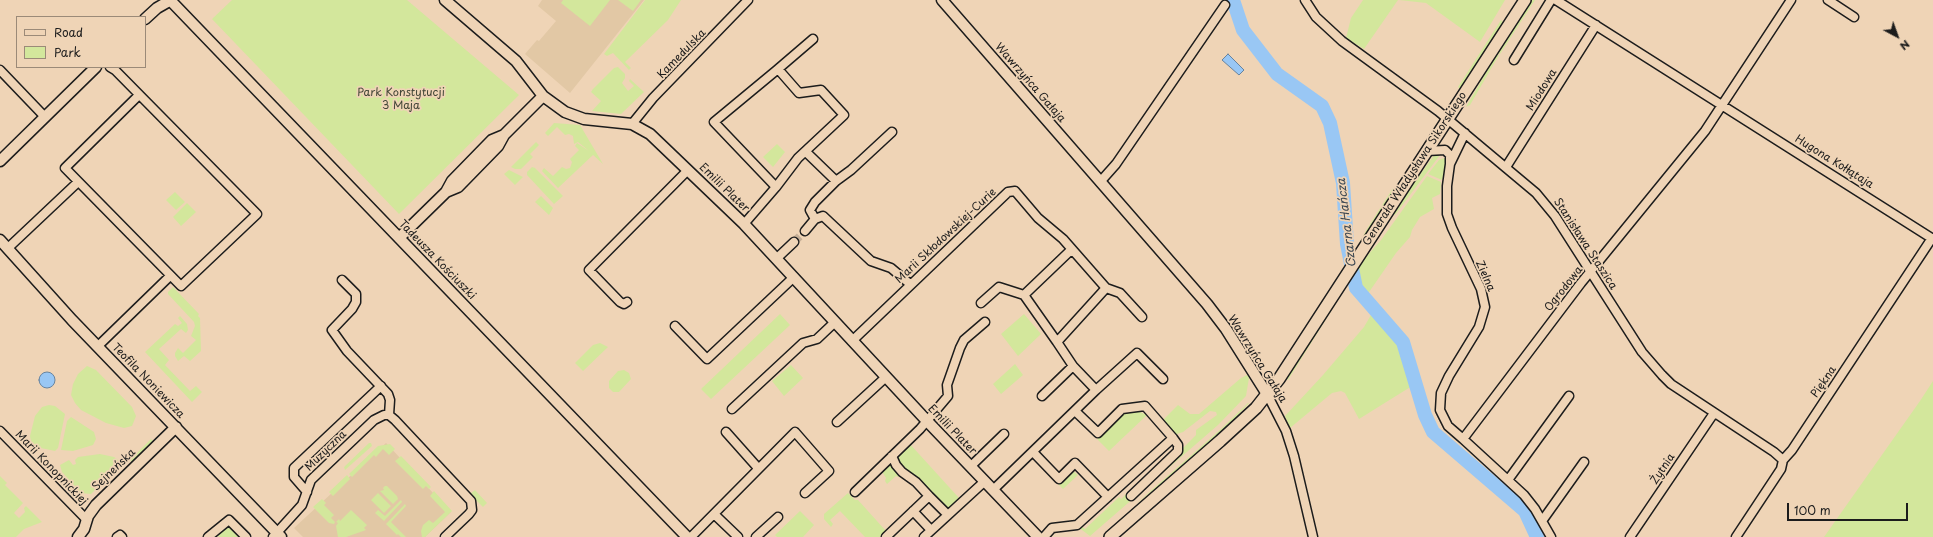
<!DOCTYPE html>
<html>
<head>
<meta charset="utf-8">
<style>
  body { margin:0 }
  #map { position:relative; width:1933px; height:537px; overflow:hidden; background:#efd4b6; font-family:"Playpen Sans",sans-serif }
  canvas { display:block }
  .legend { position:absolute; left:16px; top:16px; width:130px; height:52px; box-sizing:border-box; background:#efd4b6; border:1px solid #9b8a78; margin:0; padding:5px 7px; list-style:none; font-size:12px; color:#1c1c1c }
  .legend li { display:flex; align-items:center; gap:8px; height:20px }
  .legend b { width:20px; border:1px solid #9b8a78 }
  .north { position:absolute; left:1877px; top:16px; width:40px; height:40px; -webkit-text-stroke:3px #efd4b6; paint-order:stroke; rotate:139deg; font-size:11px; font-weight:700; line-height:16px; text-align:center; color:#1c1c1c }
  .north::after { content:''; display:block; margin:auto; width:14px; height:18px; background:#1c1c1c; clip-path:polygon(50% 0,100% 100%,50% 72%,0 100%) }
  .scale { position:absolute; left:1787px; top:503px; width:121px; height:18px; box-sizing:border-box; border:2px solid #1c1c1c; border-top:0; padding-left:5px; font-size:12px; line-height:14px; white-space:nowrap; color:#1c1c1c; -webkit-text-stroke:3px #efd4b6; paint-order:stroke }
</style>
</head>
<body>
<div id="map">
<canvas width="1933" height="537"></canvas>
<ul class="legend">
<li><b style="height:5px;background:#efd4b6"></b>Road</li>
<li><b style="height:11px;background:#d3e79c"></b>Park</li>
</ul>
<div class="north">N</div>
<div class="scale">100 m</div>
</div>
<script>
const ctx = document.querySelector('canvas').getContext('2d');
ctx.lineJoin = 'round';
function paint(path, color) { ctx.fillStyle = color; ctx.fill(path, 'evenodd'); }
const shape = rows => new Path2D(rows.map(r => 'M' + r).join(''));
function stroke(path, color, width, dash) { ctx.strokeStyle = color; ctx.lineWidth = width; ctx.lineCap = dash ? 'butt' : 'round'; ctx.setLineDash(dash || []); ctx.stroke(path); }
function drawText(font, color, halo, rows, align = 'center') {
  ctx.font = font + ' "Playpen Sans",sans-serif'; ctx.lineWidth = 3.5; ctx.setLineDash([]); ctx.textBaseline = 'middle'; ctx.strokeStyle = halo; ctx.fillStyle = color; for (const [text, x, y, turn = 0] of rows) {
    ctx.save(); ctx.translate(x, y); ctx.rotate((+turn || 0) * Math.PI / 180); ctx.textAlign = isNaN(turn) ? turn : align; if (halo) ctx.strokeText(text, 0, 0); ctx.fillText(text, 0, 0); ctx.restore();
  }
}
const built = shape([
  [542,0,644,0,570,93,525,54,537,40,539,41,556,21,538,6],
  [386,443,451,512,425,537,303,537,294,528]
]);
const green = shape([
  [232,0,407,0,519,95,399,214,212,19],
  [563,0,610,0,590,26,561,3],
  [618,0,641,0,633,11],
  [645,0,681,0,668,20,625,62,631,68,629,70,613,53,607,56,604,54],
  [1363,0,1398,0,1364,49,1346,38,1351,18],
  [1399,0,1505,0,1480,42,1426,3],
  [1532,0,1535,0,1500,54,1497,53],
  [1501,20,1504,23,1461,90,1458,87],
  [1497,54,1499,55,1470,105,1466,107],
  [618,67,625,74,625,78,622,83,628,91,634,86,629,81,630,79,644,92,621,114,592,111,601,101,591,92,593,89,614,68],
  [554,123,580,125,603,164,593,155,558,188,542,171,544,168,553,176,562,167,566,169,570,168,572,162,570,159,579,150,575,146,577,143,589,151,578,142,574,144,573,136,569,134,565,135,557,127,548,136,545,133],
  [536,142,539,145,530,154,533,157,521,169,515,169,511,167],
  [777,144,785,152,773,167,763,157],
  [1443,151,1395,215,1392,213,1435,154],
  [1444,158,1447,160,1442,180,1428,174,1439,160],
  [532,167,535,168,563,196,554,204,527,175,527,172],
  [509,170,523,177,515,185,504,174],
  [1427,176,1441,182,1440,194,1432,198,1434,209,1420,217,1412,230,1410,237,1396,253,1367,295,1362,291,1356,277,1359,265,1381,240],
  [1393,188,1390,198,1357,247,1367,229],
  [175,192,185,202,176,210,166,200],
  [541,196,553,208,549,215,535,202],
  [187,203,196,212,181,226,173,217],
  [173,287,199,314,198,316,200,318,201,351,190,361,184,356,178,361,175,356,175,353,178,348,183,353,196,340,191,336,195,326,194,322,168,294,168,292],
  [1340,294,1336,303,1288,380,1287,379],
  [780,314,790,325,711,399,701,389],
  [1024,314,1041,334,1018,356,1001,334],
  [1371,315,1399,340,1412,386,1359,419,1345,393,1341,391,1332,393,1290,428,1285,416,1323,375,1364,327],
  [180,316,187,324,188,330,186,333,181,329,159,349,169,360,165,365,190,391,196,386,202,392,192,402,145,352,175,324,178,326,182,323,178,318],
  [600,343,608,347,583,371,575,363,593,345],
  [1015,364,1023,375,1001,394,993,384],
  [791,365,803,378,784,396,772,381],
  [87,366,96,370,132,407,136,416,132,426,124,428,106,423,81,410,75,403,71,395,73,384,78,374],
  [624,370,629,373,631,379,619,392,613,392,609,388,609,381,618,371],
  [1247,375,1249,378,1246,396,1218,425,1090,536,1078,527,1080,525,1085,529,1119,497,1121,499,1127,493,1132,499,1180,454,1183,448,1196,435,1196,430,1217,415,1216,412,1210,411,1183,432,1174,435,1161,422,1178,405,1190,414,1199,414,1241,378],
  [1933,381,1933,537,1824,537,1920,401],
  [1248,403,1249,403,1235,418,1190,461,1136,504,1221,429],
  [49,405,55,406,65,414,58,448,55,451,36,447,31,441,30,436,35,416,42,407],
  [1133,411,1140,412,1147,415,1109,451,1097,439,1121,415],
  [71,417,94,432,96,439,93,445,73,451,61,450,67,421],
  [151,439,154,442,132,463,130,460],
  [369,443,371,443,372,446,345,470,344,467],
  [909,443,959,498,947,510,915,475,909,471,902,473,898,477,896,476,887,484,885,481,886,478,881,470],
  [390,444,395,449,389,455,383,449,376,457,374,455,352,477,349,474,378,446],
  [100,454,114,457,118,460,119,466,91,494,81,493,62,472,60,465,69,460,73,465,76,464,75,460,78,457],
  [401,456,431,487,429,489,426,486,423,489,395,461],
  [1072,470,1078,475,1063,489,1058,484],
  [347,475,350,479,333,496,329,492],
  [0,476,7,483,5,485,23,503,14,513,19,518,25,512,24,508,26,506,42,522,24,529,16,537,0,537],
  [385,486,387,486,397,496,398,499,393,504,380,491,384,490,383,488],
  [475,490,487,503,483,507,470,494],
  [434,491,452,511,425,537,422,537,421,531,423,525,429,520,433,523,445,512,430,496],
  [378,493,391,506,384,513,371,500],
  [848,493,855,500,858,500,886,531,880,536,881,537,865,537,840,511,830,520,833,524,831,527,824,519,824,514],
  [322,499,326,503,324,505,334,515,331,518,335,522,334,524,329,523,313,507],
  [401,500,402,502,384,521,375,513,378,510,385,516],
  [405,504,406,506,391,522,406,537,401,537,398,534,397,535,386,524],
  [351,510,367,525,364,528,366,530,346,537,338,537,336,526,338,523,336,522,339,519,340,521],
  [800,511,814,525,803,537,777,537,775,535],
  [227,526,231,528,240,537,219,537,217,535]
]);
const water = shape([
  [1228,54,1244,70,1239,75,1222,60,1228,54],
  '39 380a8 8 0 1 1 16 0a8 8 0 1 1-16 0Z'
]);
const river = shape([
  [1233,0,1243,30,1277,74,1322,106,1330,123,1343,183,1347,244,1356,288,1403,342,1425,415,1433,432,1525,511,1537,537]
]);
const minorTunnel = shape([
  [794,242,805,231]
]);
const minor = shape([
  [1305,0,1316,17,1342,41,1438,111,1536,193,1555,216,1642,352,1662,375,1671,384,1774,452,1783,460],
  [1556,0,1933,239],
  [1828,0,1854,17],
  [1514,60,1551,0],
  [110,67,115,70,257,214,181,286,65,168,139,95],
  [778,69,813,39],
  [0,70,45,117],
  [632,124,653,98,748,0],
  [1427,151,1445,150,1450,155,1450,163],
  [806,152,836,181,815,202,810,210,815,219,823,216,871,261,891,268,910,284],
  [1506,167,1596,25],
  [836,181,851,170,892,132],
  [1100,182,1116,164,1225,5],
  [744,224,776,187,798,158,844,115,821,90,799,93,778,69,714,122,776,187],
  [805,231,815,219],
  [8,248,78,182],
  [776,259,794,242],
  [342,280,356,294,356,302,352,309,332,330,347,351,388,394,390,400,389,415],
  [1106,288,1120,293,1142,317],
  [1024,295,1071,250],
  [627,302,624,304,620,302,589,270,688,170],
  [981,303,999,287,1024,295,1057,342],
  [675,326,707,359,794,277],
  [852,341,1008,192,1015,191,1038,218,1063,239,1106,288,1057,342,1073,366,1096,390,993,490],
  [98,346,170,276],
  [1096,390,1137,353,1163,379],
  [1267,394,1286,431,1294,456,1313,537],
  [1042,396,1073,366],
  [732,409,803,343,817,339,835,322],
  [837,422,886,377],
  [0,431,87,520],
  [726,432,758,468],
  [1463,439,1448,426,1440,410,1441,393,1449,376,1479,327,1485,307,1481,289,1452,228,1447,214,1447,186,1450,164,1465,133],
  [1033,452,1059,479,1075,463,1108,497],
  [971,466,1004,434],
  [1508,480,1569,396],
  [307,492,294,477,294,468,381,386],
  [855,492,920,429,948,396,947,385,960,348,964,340,985,322],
  [929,496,948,515],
  [1131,496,1178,451,1178,445,1173,438],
  [913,511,931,530],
  [714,514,738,537],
  [1542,521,1584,462],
  [117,537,120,535,122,537],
  [208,537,229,520,246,537],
  [273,537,302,505,311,480,374,420,384,415,389,415,395,420,471,501,472,510,469,514,445,537],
  [691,537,795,432,829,471,805,493],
  [756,537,778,517],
  [886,537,929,496,916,482,902,472,896,465,892,456],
  [924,537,985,481],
  [1044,537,1052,528,1077,525,1173,438,1145,406,1122,409,1098,433,1075,411],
  [1551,537,1535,509,1524,495,1463,439,1581,283,1705,131,1791,0],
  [1630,537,1714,413],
  [1736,537,1781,469,1783,460,1792,450,1932,238]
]);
const tertiary = shape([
  [170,0,687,537],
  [445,0,516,61,543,96,565,112,584,119,632,124,650,134,744,224,927,421,1038,537],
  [942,0,1207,304,1226,329,1267,394],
  [145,19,157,8,171,0],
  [0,161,96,67],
  [446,192,458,187,498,146,504,135,543,96],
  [399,238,446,192,452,181,492,140,504,135],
  [0,240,72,320,281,537],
  [78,537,84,529,88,516,96,505,176,427]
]);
const secondary = shape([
  [1110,537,1220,441,1256,408,1267,394,1279,379,1525,0]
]);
const streetNames = [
  ["Kamedulska",682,54,-46],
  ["Wawrzyńca Gałaja",1030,83,49],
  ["Miodowa",1542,90,-58],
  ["Hugona Kołłątaja",1834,162,32],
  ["Generała Władysława Sikorskiego",1415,169,-57],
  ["Emilii Plater",724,188,44],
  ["Marii Skłodowskiej-Curie",946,236,-43],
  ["Stanisława Staszica",1585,244,57],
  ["Tadeusza Kościuszki",437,260,46],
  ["Zielna",1485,276,67],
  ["Ogrodowa",1564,289,-52],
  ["Wawrzyńca Gałaja",1257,359,58],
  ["Teofila Noniewicza",148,381,46],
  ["Piękna",1824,382,-56],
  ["Emilii Plater",952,430,46],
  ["Muzyczna",326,451,-44],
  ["Marii Konopnickiej",51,468,46],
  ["Żytnia",1663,469,-56],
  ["Sejneńska",114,470,-44]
];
const parkNames = [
  ["Park Konstytucji",401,93],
  ["3 Maja",401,106]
];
const waterNames = [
  ["Czarna Hańcza",1347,223,-97]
];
paint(built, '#e2c8a5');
paint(green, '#d3e79c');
paint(water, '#99c7f4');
stroke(water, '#67839e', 1);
stroke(river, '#99c7f4', 14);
stroke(minorTunnel, '#c5af97', 8, [8, 4]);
stroke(minor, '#1c1c1c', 11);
stroke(tertiary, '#1c1c1c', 13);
stroke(secondary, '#1c1c1c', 14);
stroke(minor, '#efd4b6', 8);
stroke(tertiary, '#efd4b6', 10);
stroke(secondary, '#efd4b6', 11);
drawText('11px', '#1c1c1c', '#efd4b6', streetNames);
drawText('11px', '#414536', '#efd4b6', parkNames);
drawText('italic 12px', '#3b4752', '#efd4b6', waterNames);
</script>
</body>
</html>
